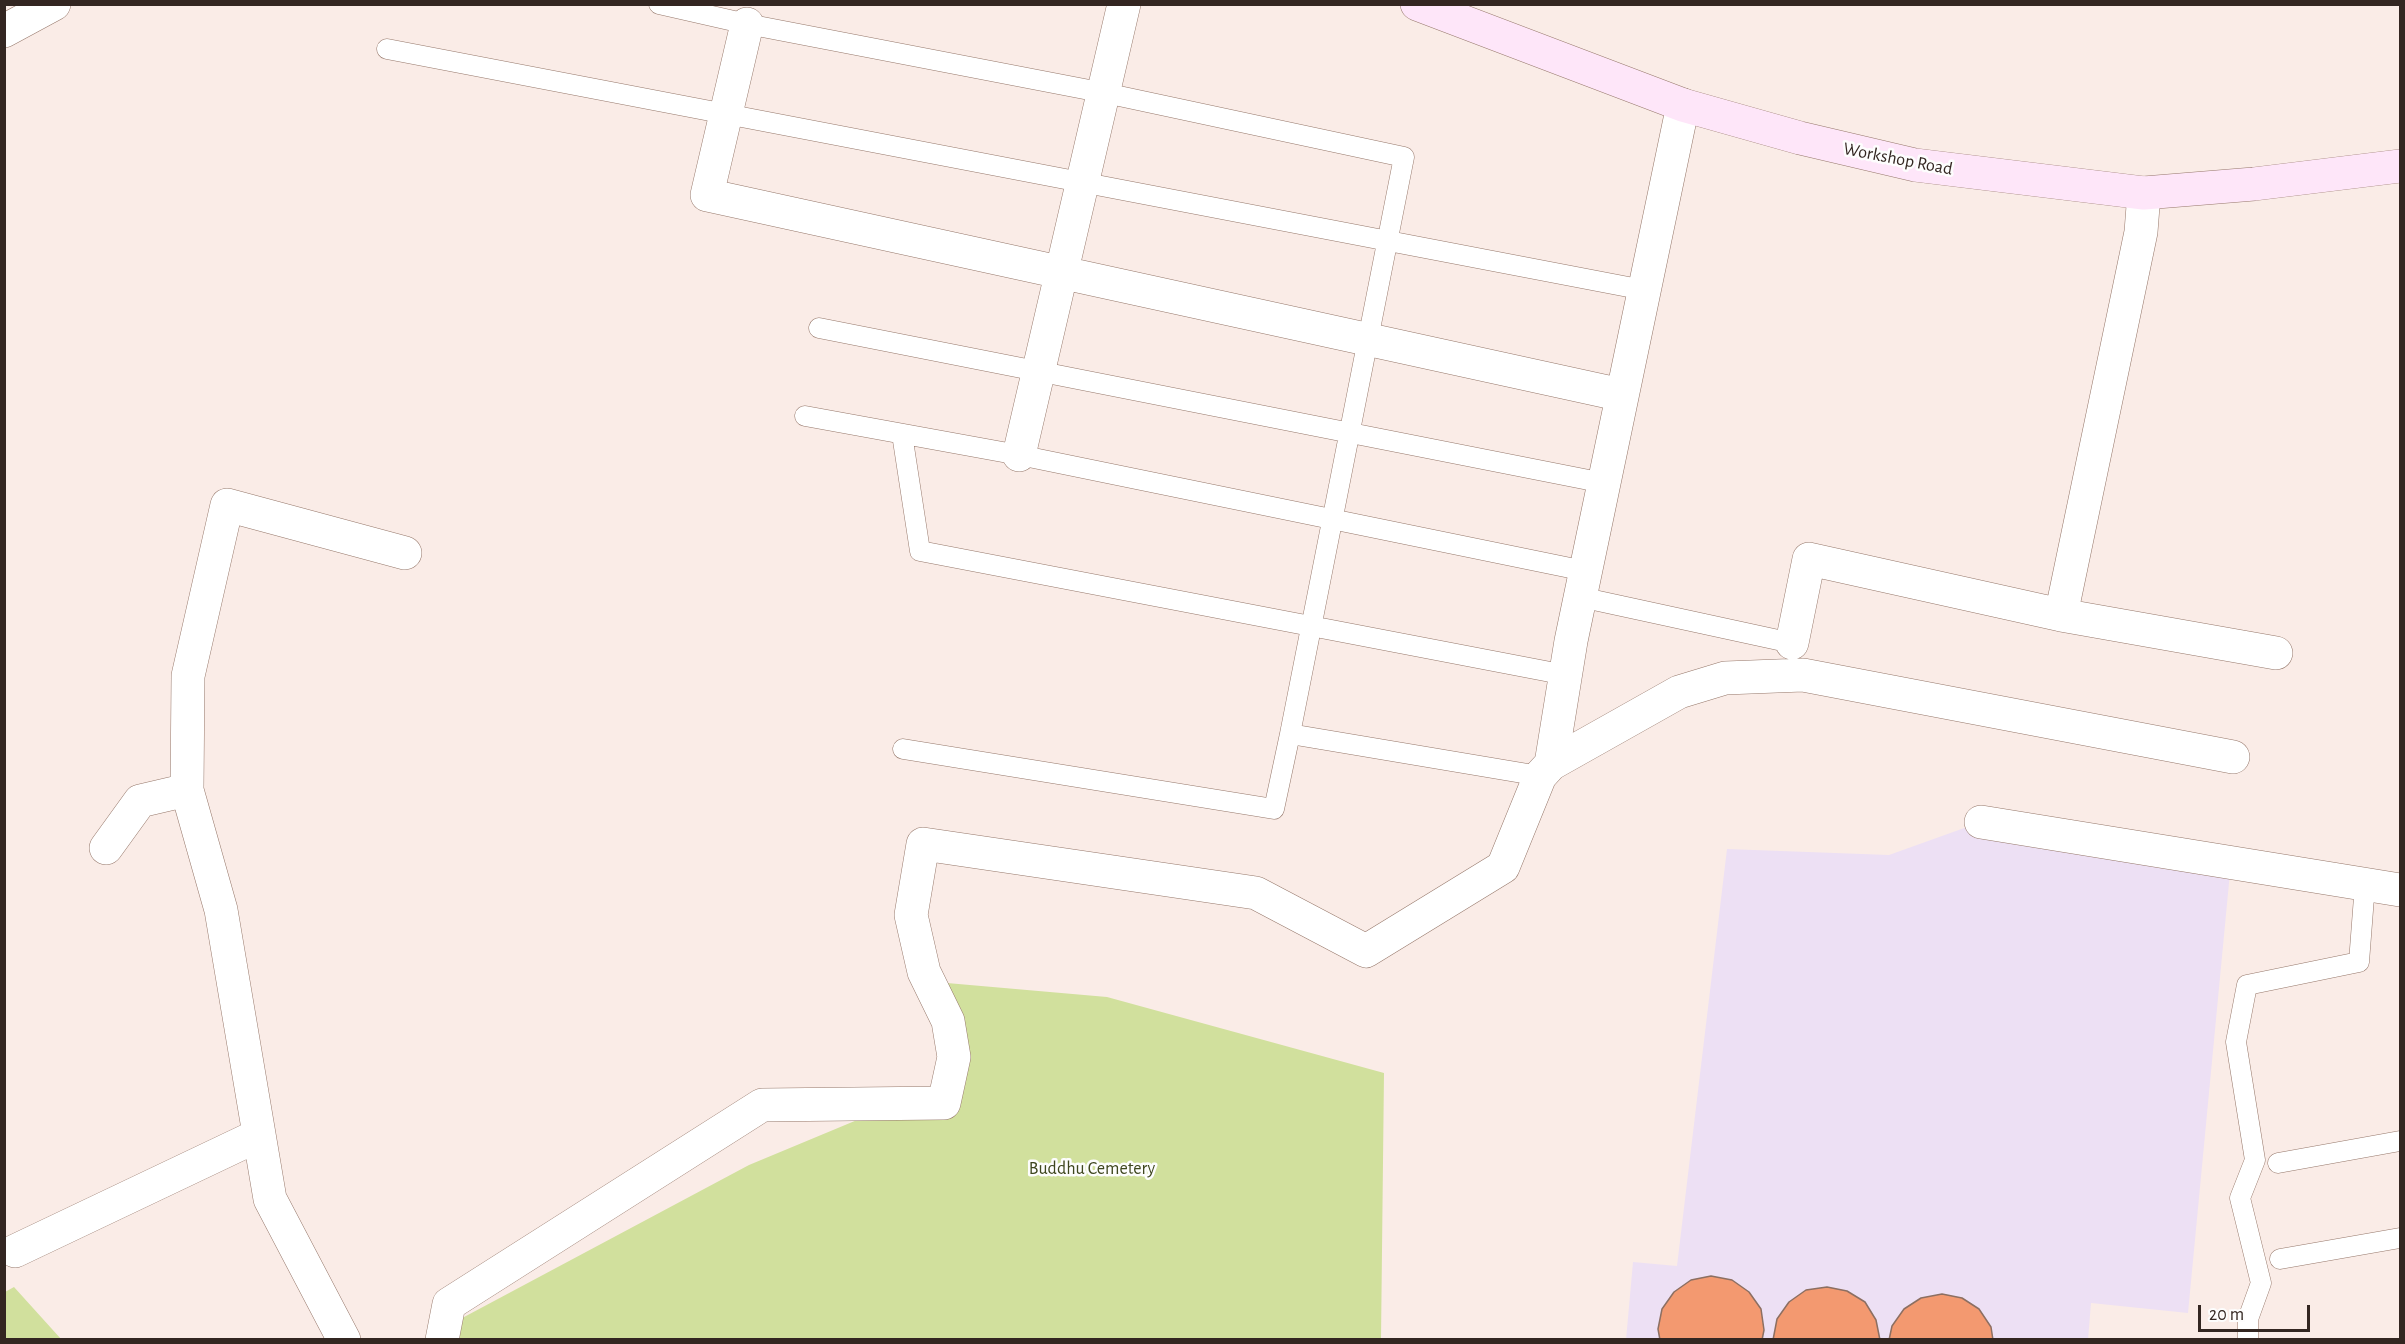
<!DOCTYPE html>
<html>
<head>
<meta charset="utf-8">
<style>
  body { margin:0 }
  #map { position:relative; width:2405px; height:1344px; overflow:hidden; background:#faece7; font-family:"Alegreya Sans",sans-serif }
  canvas { display:block }
  .frame { position:absolute; inset:0; border:6px solid #332621; pointer-events:none }
  .scale { position:absolute; left:2198px; top:1305px; width:112px; height:27px; box-sizing:border-box; border:3px solid #332621; border-top:0; padding-left:8px; font-size:18px; line-height:21px; white-space:nowrap; color:#332621; -webkit-text-stroke:4px #fdfdfd; paint-order:stroke }
</style>
</head>
<body>
<div id="map">
<canvas width="2405" height="1344"></canvas>
<div class="frame"></div>
<div class="scale">20 m</div>
</div>
<script>
const ctx = document.querySelector('canvas').getContext('2d');
ctx.lineJoin = 'round';
function paint(path, color) { ctx.fillStyle = color; ctx.fill(path, 'evenodd'); }
const shape = rows => new Path2D(rows.map(r => 'M' + r).join(''));
function stroke(path, color, width, dash) { ctx.strokeStyle = color; ctx.lineWidth = width; ctx.lineCap = dash ? 'butt' : 'round'; ctx.setLineDash(dash || []); ctx.stroke(path); }
function drawText(font, color, halo, rows, align = 'center') {
  ctx.font = font + ' "Alegreya Sans",sans-serif'; ctx.lineWidth = 5; ctx.setLineDash([]); ctx.textBaseline = 'middle'; ctx.strokeStyle = halo; ctx.fillStyle = color; for (const [text, x, y, turn = 0] of rows) {
    ctx.save(); ctx.translate(x, y); ctx.rotate((+turn || 0) * Math.PI / 180); ctx.textAlign = isNaN(turn) ? turn : align; if (halo) ctx.strokeText(text, 0, 0); ctx.fillText(text, 0, 0); ctx.restore();
  }
}
const industrial = shape([
  [1981,822,2231,862,2188,1313,2091,1303,2088,1340,1626,1340,1633,1262,1677,1266,1727,849,1889,855]
]);
const green = shape([
  [924,981,1107,997,1384,1073,1381,1339,421,1340,749,1165,946,1083],
  [14,1287,61,1339,5,1339,5,1292]
]);
const building = shape([
  [1711,1276,1732,1280,1749,1292,1761,1309,1764,1330,1762,1340,1660,1340,1658,1329,1662,1309,1674,1292,1691,1280,1711,1276],
  [1827,1287,1847,1291,1865,1302,1876,1320,1880,1340,1773,1340,1777,1319,1789,1302,1806,1290,1827,1287],
  [1942,1294,1962,1298,1979,1309,1991,1327,1993,1340,1889,1340,1892,1326,1904,1309,1921,1298,1942,1294]
]);
const service = shape([
  [659,4,747,24,1105,93,1404,157,1290,734],
  [387,49,1644,290],
  [819,328,1604,483],
  [805,416,1019,455,1585,571],
  [902,434,920,551,1566,675],
  [1580,597,1792,643],
  [903,749,1274,809,1290,734,1540,776],
  [2278,1163,2400,1141],
  [2280,1259,2400,1238],
  [2248,1340,2248,1319,2261,1283,2240,1198,2255,1160,2236,1042,2247,985,2359,962,2365,884]
]);
const minor = shape([
  [747,24,707,195,1622,395],
  [4,31,54,4],
  [1019,455,1124,4],
  [2061,615,2141,232,2144,193],
  [1792,643,1809,559,2061,615,2276,653],
  [1551,764,1679,692,1725,678,1803,675,2233,757],
  [1981,822,2400,890],
  [106,848,140,801,187,790],
  [15,1251,259,1135],
  [344,1340,270,1199,221,910,187,790,188,676,227,505,405,553],
  [442,1340,449,1304,762,1105,944,1103,954,1057,948,1021,924,972,911,915,923,844,1256,893,1366,951,1503,867,1540,776,1551,764,1571,641,1683,105]
]);
const secondary = shape([
  [1417,4,1683,105,1800,138,1915,165,2144,193,2254,184,2400,166]
]);
const streetNames = [
  ["Workshop Road",1898,159,11]
];
const parkNames = [
  ["Buddhu Cemetery",1092,1169]
];
paint(industrial, '#ede0f4');
paint(green, '#d1e09d');
paint(building, '#f39970');
stroke(building, '#8c6f62', 1.5);
stroke(service, '#96786b', 21);
stroke(minor, '#96786b', 34);
stroke(secondary, '#96786b', 34);
stroke(service, '#fff', 20);
stroke(minor, '#fff', 33);
stroke(secondary, '#fee6f9', 33);
drawText('18px', '#332621', '#fdfdfd', streetNames);
drawText('18px', '#3e461e', '#fdfdfd', parkNames);
</script>
</body>
</html>
